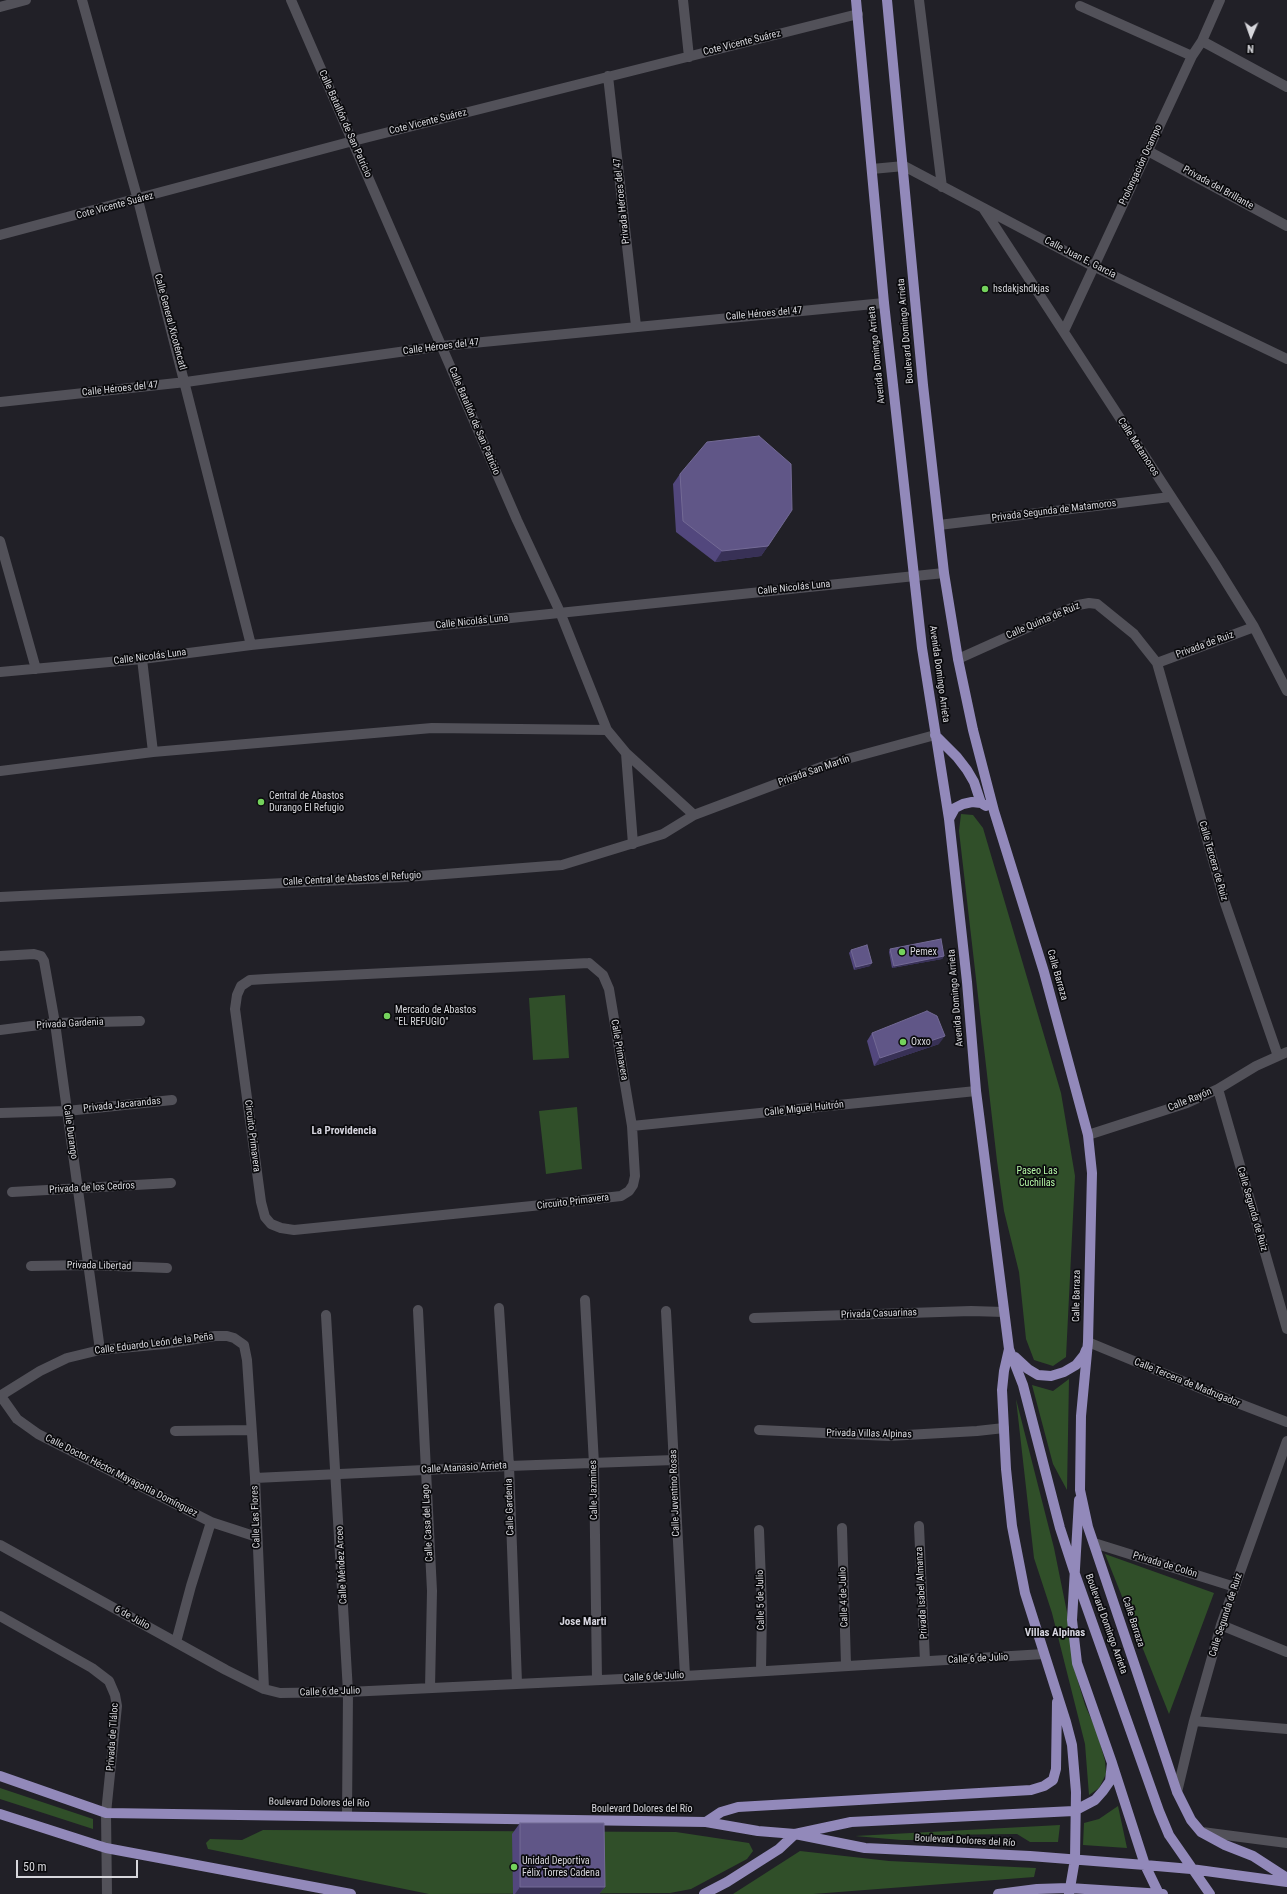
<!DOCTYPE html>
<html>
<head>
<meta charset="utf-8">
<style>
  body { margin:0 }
  #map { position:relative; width:1287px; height:1894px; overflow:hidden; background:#212027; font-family:"Roboto Condensed",sans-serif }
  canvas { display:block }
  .north { position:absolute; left:1231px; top:16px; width:40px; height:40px; -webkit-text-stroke:3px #0a0a0d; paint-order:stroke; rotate:182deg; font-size:11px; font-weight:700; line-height:16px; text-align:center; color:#d7d7dc }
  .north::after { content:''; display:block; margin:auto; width:14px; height:18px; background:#d7d7dc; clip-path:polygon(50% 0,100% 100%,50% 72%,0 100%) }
  .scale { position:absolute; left:16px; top:1860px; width:122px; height:18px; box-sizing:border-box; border:2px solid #d7d7dc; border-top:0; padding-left:5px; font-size:12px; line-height:14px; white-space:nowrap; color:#d7d7dc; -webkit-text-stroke:3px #0a0a0d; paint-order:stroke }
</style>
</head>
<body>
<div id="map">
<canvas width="1287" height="1894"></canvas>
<div class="north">N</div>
<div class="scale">50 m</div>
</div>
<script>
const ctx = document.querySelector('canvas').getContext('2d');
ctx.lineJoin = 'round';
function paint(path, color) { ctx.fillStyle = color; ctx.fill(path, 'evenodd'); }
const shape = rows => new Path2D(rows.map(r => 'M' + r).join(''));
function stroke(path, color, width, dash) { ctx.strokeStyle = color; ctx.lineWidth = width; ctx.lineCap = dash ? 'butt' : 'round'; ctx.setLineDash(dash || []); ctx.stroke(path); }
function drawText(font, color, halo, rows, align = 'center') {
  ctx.font = font + ' "Roboto Condensed",sans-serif'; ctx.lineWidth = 3.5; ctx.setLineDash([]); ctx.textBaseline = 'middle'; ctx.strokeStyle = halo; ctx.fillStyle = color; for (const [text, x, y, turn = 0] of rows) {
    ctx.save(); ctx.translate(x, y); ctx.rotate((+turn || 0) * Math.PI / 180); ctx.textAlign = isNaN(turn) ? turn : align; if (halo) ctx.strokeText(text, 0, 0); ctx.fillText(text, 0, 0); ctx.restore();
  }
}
const green = shape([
  [961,814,973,815,983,828,1061,1093,1075,1176,1066,1357,1053,1366,1034,1360,1026,1339,1019,1272,1004,1211,997,1161,959,831],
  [565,995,569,1058,533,1060,529,998],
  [577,1107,582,1169,546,1174,539,1111],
  [1069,1379,1067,1490,1053,1464,1032,1385,1053,1391],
  [1016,1399,1054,1548,1071,1632,1074,1668,1085,1705,1097,1732,1105,1761,1106,1774,1099,1788,1089,1795,1085,1744,1052,1613,1034,1558],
  [1105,1554,1214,1593,1169,1714],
  [0,1788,93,1819,93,1829,0,1799],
  [1118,1806,1127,1848,1083,1845,1084,1823,1099,1819],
  [1060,1825,1058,1842,1030,1842,1017,1834,931,1835,924,1840,901,1840,855,1836],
  [263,1830,676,1832,749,1843,753,1851,747,1859,691,1889,670,1893,429,1894,208,1849,206,1843,210,1839,242,1840],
  [800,1851,889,1861,1036,1868,1034,1877,813,1894,733,1894]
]);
const minor = shape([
  [82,0,138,200,251,645],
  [291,0,517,520,560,612,607,730,626,753,694,815],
  [683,0,689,57],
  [919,0,942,187],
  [1080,6,1192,56],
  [0,7,26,0],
  [1202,41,1287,87],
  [608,76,636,326],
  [1148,151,1287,226],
  [872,169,904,166,1093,266,1287,359],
  [983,208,1215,564,1254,627,1287,691],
  [0,235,353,141,858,14],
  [1064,331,1192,56,1202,41,1220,0],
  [0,402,186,382,442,346,884,303],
  [939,525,1170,497],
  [0,541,36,669],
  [142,659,153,752],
  [958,659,1078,605,1089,603,1097,604,1134,634,1157,663,1225,903,1278,1056],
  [1157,663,1254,627],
  [0,672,142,659,251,645,944,573],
  [626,753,633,844],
  [0,771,153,752,432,728,607,730],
  [0,897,406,877,562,865,663,834,694,815,832,763,935,735],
  [0,956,34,954,41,956,44,961,55,1023,100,1350],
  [589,963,603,975,609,989,632,1126,635,1176,633,1185,629,1191,621,1196,532,1206,294,1230,281,1228,271,1224,265,1217,261,1202,235,1009,237,995,241,986,250,980,266,979,589,963],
  [0,1030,55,1023,140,1021],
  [1218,1089,1287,1329],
  [0,1113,67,1111,172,1100],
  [632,1126,976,1091],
  [1088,1135,1187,1103,1218,1089,1256,1066,1287,1052],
  [12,1192,171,1183],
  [31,1266,89,1265,167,1268],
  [585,1300,594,1464,597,1680],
  [499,1308,509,1466,517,1683],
  [418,1310,432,1591,430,1688],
  [666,1311,685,1676],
  [326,1315,348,1692,347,1816],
  [754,1318,971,1311,1004,1312],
  [1088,1342,1209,1392,1287,1422],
  [0,1395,17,1419,38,1434,211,1522,257,1537],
  [0,1396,40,1371,67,1358,100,1350,164,1344,215,1336,227,1336,234,1338,244,1345,247,1360,255,1478,264,1689],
  [759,1430,889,1436,977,1431,1004,1428],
  [175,1431,251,1430],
  [255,1478,509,1466,674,1460],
  [919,1526,925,1661],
  [842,1528,846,1665],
  [759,1530,762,1608,761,1670],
  [1094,1543,1235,1587],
  [0,1545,226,1670,264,1689,280,1693,348,1692,685,1676,1044,1654],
  [0,1616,92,1668,109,1681,115,1695,117,1706,106,1813,107,1894],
  [1221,1625,1287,1652],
  [176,1642,191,1586,211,1522],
  [1194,1721,1287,1729],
  [1177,1792,1194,1721,1221,1625,1287,1441],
  [1202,1832,1287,1843]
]);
const major = shape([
  [856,0,884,303,914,576,922,648,949,819,967,982,976,1091,1009,1349,1023,1385,1060,1528,1075,1574,1159,1811,1169,1835,1210,1894],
  [887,0,923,385,944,573,958,659,973,730,994,811,1044,972,1088,1135,1092,1173,1088,1342,1081,1416,1080,1490,1088,1527,1135,1666,1177,1792,1191,1820,1201,1832,1225,1845,1253,1856,1287,1878],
  [935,735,957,757,967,770,974,782,981,803],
  [949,819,955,808,963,804,972,802,981,803,986,806],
  [1009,1349,1004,1371,1002,1390,1006,1469,1012,1526,1025,1593,1066,1722,1072,1745,1076,1792,1075,1859,1069,1894],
  [1015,1357,1028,1369,1038,1375,1051,1376,1064,1372,1076,1365,1084,1355,1086,1350],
  [1079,1500,1072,1620,1077,1663,1112,1763,1145,1865,1159,1894],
  [0,1776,106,1813,706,1822,758,1831,795,1834,865,1848,1030,1856,1145,1865,1191,1869,1287,1882],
  [0,1814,106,1848,351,1894],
  [706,1822,721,1812,738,1807,1031,1790,1044,1786,1053,1780,1056,1769,1057,1702],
  [704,1894,727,1882,779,1849,795,1834,851,1822,1074,1811,1095,1800,1103,1791,1110,1781,1112,1763],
  [998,1894,1037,1889,1069,1888,1163,1894]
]);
const wall = shape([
  [680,474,768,546,761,556,715,562,676,532,673,484],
  [890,949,944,956,942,959,892,968,889,952],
  [851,950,870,966,854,970,849,953],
  [872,1033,939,1044,874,1066,867,1041],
  [520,1823,605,1887,599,1894,513,1894,512,1834]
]);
const shadedWall = shape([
  [768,546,761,556,715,562,722,551],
  [944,956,942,959,892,968,894,966],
  [872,963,870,966,854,970,856,967],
  [945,1036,939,1044,874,1066,880,1058],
  [520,1887,605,1887,599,1894,515,1894]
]);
const building = shape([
  [759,436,791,464,792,510,768,546,722,551,683,521,680,474,707,442,759,436],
  [941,939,944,956,894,966,890,949,941,939],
  [867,945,872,963,856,967,851,950,867,945],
  [927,1011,937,1016,945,1036,880,1058,872,1033,927,1011],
  [520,1823,604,1823,605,1887,520,1887,520,1823]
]);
const markers = [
  [985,289,4,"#74d25c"],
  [261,802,4,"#74d25c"],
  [902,952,4,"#74d25c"],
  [387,1016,4,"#74d25c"],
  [903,1042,4,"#74d25c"],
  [514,1867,4,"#74d25c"]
];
const streetNames = [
  ["Cote Vicente Suárez",742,43,-14],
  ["Cote Vicente Suárez",428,122,-14],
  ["Calle Batallón de San Patricio",345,124,66],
  ["Prolongación Ocampo",1141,165,-65],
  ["Privada del Brillante",1218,188,29],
  ["Privada Héroes del 47",622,201,-96],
  ["Cote Vicente Suárez",115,206,-15],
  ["Calle Juan E. García",1080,258,27],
  ["Calle Héroes del 47",764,314,-5],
  ["Calle General Xicoténcatl",170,322,75],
  ["Boulevard Domingo Arrieta",906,331,-95],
  ["Calle Héroes del 47",441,347,-7],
  ["Avenida Domingo Arrieta",877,355,-96],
  ["Calle Héroes del 47",120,389,-6],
  ["Calle Batallón de San Patricio",474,421,67],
  ["Calle Matamoros",1138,447,57],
  ["Privada Segunda de Matamoros",1054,511,-7],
  ["Calle Nicolás Luna",794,588,-6],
  ["Calle Quinta de Ruiz",1043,621,-23],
  ["Calle Nicolás Luna",472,622,-6],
  ["Privada de Ruiz",1205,645,-20],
  ["Calle Nicolás Luna",150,657,-7],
  ["Avenida Domingo Arrieta",939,674,82],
  ["Privada San Martín",814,771,-19],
  ["Calle Tercera de Ruiz",1213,861,74],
  ["Calle Central de Abastos el Refugio",352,879,-3],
  ["Calle Barraza",1057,975,74],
  ["Avenida Domingo Arrieta",956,998,-95],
  ["Privada Gardenia",70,1024,-3],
  ["Calle Primavera",619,1050,80],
  ["Calle Rayón",1190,1100,-22],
  ["Privada Jacarandas",122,1105,-6],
  ["Calle Miguel Huitrón",804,1109,-6],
  ["Calle Durango",70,1132,82],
  ["Circuito Primavera",252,1136,83],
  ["Privada de los Cedros",92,1188,-3],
  ["Circuito Primavera",573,1202,-7],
  ["Calle Segunda de Ruiz",1252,1209,74],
  ["Privada Libertad",99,1266,1],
  ["Calle Barraza",1077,1296,-89],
  ["Privada Casuarinas",879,1314,-2],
  ["Calle Eduardo León de la Peña",154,1344,-7],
  ["Calle Tercera de Madrugador",1187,1383,22],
  ["Privada Villas Alpinas",869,1434,1],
  ["Calle Atanasio Arrieta",464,1468,-3],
  ["Calle Doctor Héctor Mayagoitia Domínguez",121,1476,27],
  ["Calle Jazmines",594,1490,-91],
  ["Calle Juventino Rosas",675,1493,-92],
  ["Calle Gardenia",510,1507,-92],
  ["Calle Las Flores",256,1517,-92],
  ["Calle Casa del Lago",428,1523,-93],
  ["Calle Méndez Arceo",342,1565,-93],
  ["Privada de Colón",1165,1565,17],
  ["Privada Isabel Almanza",922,1593,-93],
  ["Calle 4 de Julio",844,1597,-92],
  ["Calle 5 de Julio",761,1600,-91],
  ["Calle Segunda de Ruiz",1226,1615,-72],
  ["6 de Julio",132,1618,29],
  ["Calle Barraza",1133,1622,72],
  ["Boulevard Domingo Arrieta",1106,1624,70],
  ["Calle 6 de Julio",978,1659,-3],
  ["Calle 6 de Julio",654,1677,-3],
  ["Calle 6 de Julio",330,1692,-2],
  ["Privada de Tláloc",113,1737,-86],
  ["Boulevard Dolores del Río",319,1803,1],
  ["Boulevard Dolores del Río",642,1809],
  ["Boulevard Dolores del Río",965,1841,3]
];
const poiNames = [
  ["hsdakjshdkjas",993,289],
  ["Central de Abastos",269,796],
  ["Durango El Refugio",269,808],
  ["Pemex",910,952],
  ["Mercado de Abastos",395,1010],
  ["\"EL REFUGIO\"",395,1022],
  ["Oxxo",911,1042],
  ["Unidad Deportiva",522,1861],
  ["Félix Torres Cadena",522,1873]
];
const parkNames = [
  ["Paseo Las",1037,1171],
  ["Cuchillas",1037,1183]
];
const neighbourhoodNames = [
  ["La Providencia",344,1131],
  ["Jose Marti",583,1622],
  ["Villas Alpinas",1055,1633]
];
paint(green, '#304f29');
stroke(minor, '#525159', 10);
stroke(major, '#9289ba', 10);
paint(wall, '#52477d');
paint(shadedWall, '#383156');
paint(building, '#605687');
stroke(building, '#736a95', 1);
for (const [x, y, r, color] of markers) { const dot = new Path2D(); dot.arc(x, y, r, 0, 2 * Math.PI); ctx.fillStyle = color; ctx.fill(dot); stroke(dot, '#0a0a0d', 1.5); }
drawText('10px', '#d7d7dc', '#0a0a0d', streetNames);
drawText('10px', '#d7d7dc', '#0a0a0d', poiNames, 'left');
drawText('10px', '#b5f7a6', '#0a0a0d', parkNames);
drawText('bold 11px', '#d6d5df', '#0a0a0d', neighbourhoodNames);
</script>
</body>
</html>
